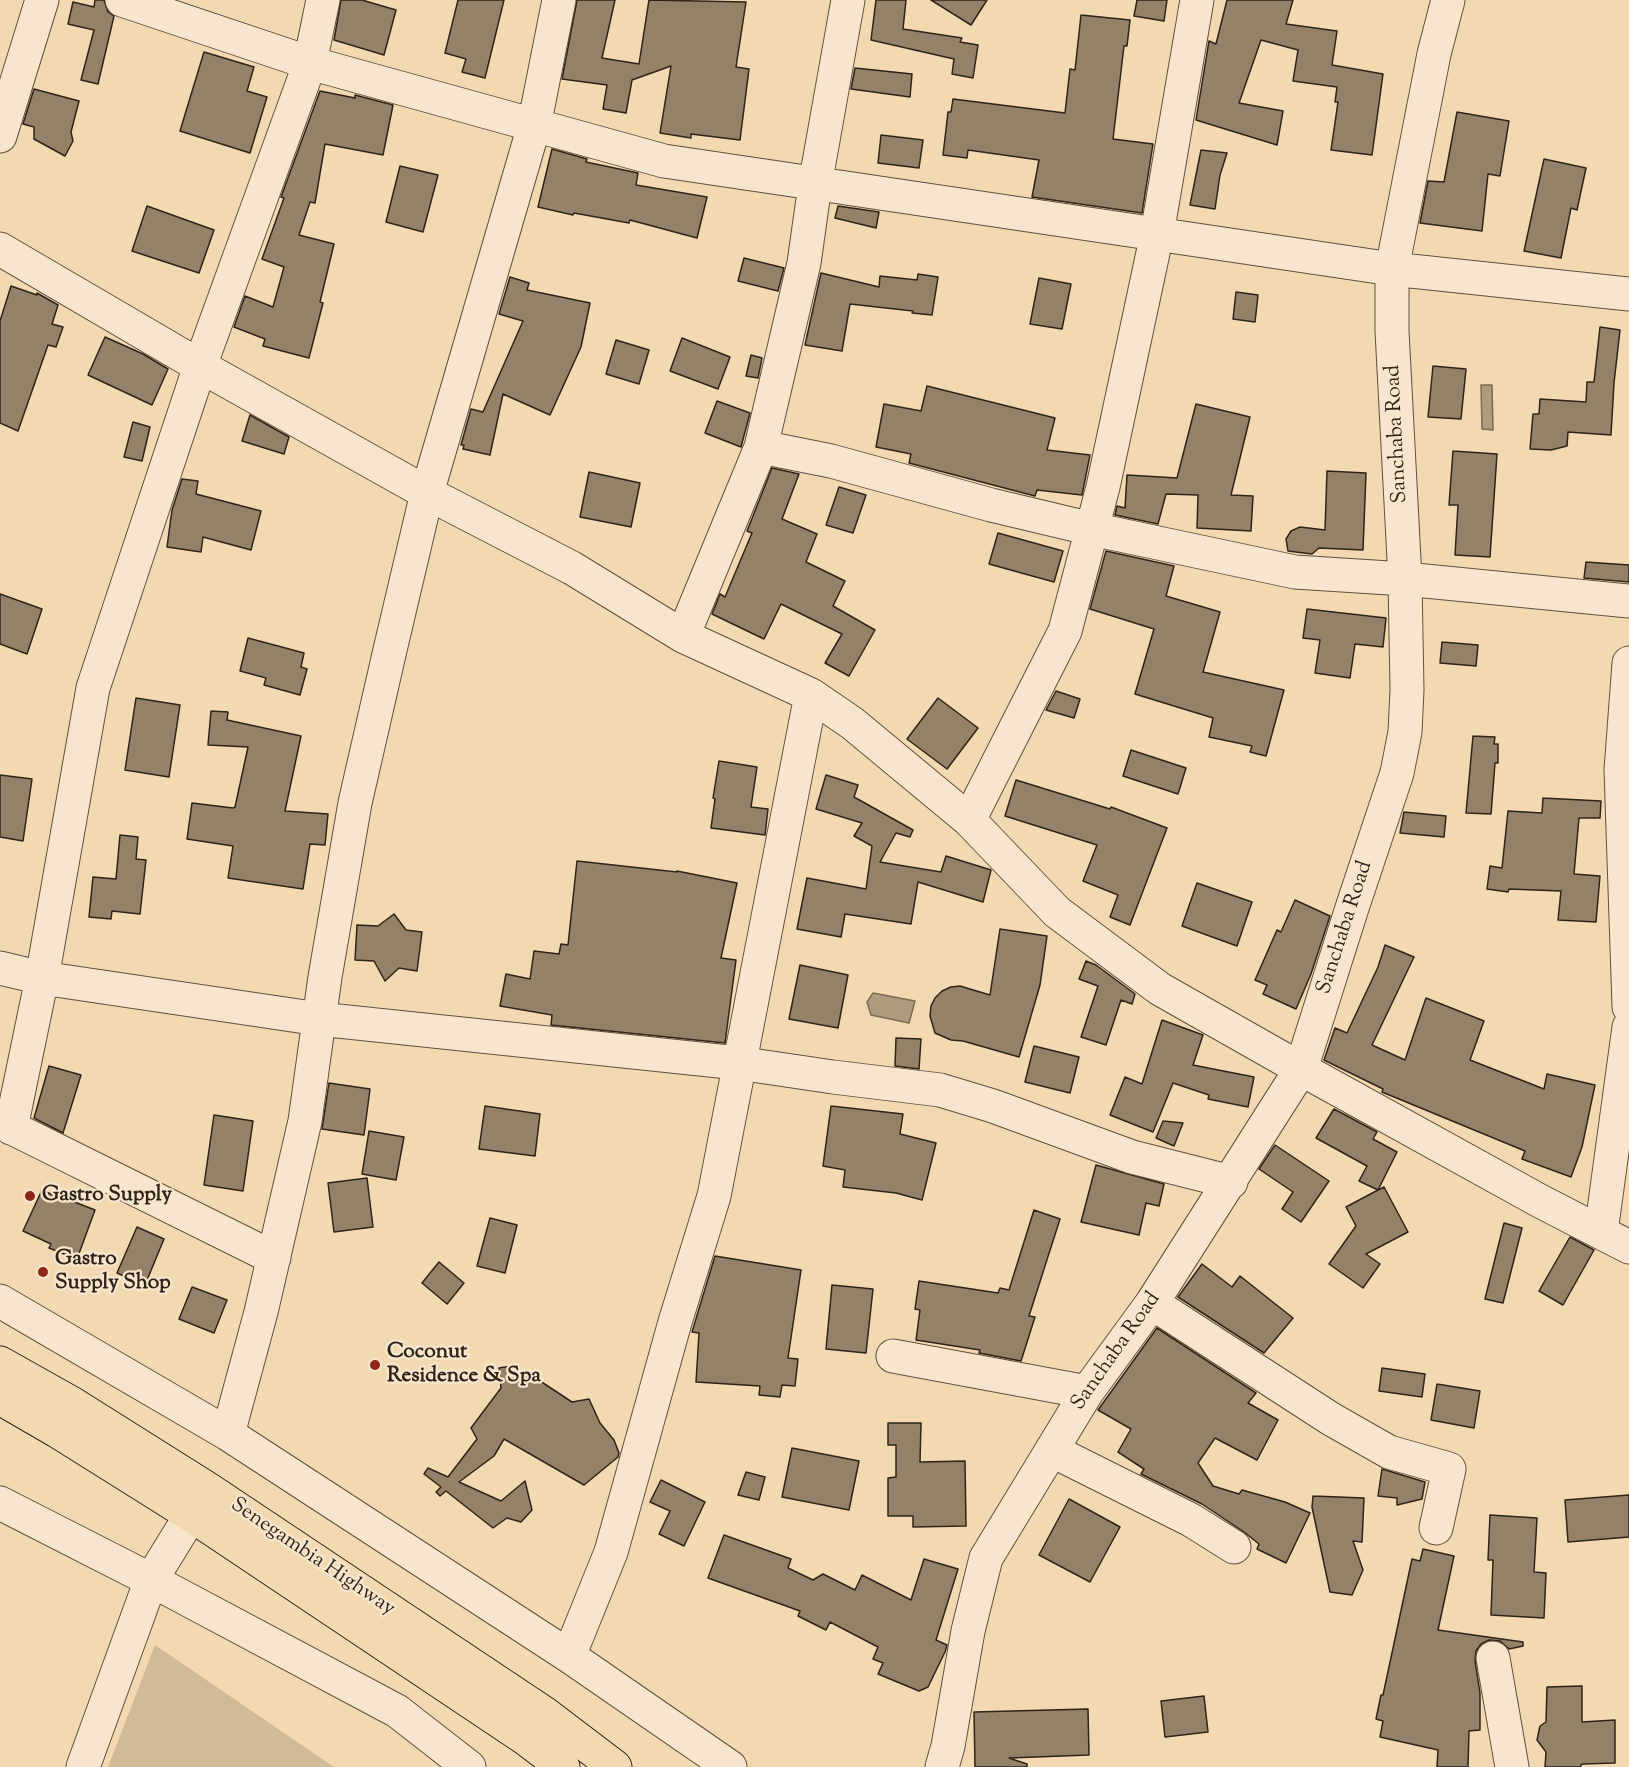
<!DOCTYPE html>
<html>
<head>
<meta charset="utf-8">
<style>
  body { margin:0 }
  canvas { display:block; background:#f3d9b2 }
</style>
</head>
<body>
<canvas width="1629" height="1767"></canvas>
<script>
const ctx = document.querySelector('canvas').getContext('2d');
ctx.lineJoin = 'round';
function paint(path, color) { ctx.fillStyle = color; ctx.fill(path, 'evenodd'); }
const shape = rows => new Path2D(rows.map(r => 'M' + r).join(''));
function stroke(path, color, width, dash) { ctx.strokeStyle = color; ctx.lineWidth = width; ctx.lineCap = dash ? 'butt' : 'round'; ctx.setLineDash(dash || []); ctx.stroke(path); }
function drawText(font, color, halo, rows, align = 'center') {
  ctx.font = font + ' "Sorts Mill Goudy",serif'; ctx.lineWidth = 4.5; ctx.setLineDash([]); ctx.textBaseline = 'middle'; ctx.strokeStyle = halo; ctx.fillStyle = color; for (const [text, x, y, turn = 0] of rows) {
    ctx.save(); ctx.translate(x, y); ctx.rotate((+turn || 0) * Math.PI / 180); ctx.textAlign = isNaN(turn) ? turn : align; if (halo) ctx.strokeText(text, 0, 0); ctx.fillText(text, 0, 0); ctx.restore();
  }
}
const green = shape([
  [155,1645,334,1767,108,1767]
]);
const water = shape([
  [1481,385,1492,385,1493,430,1482,429,1481,385],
  [873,993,915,1001,909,1023,871,1015,867,1002,873,993]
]);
const building = shape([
  [95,0,104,0,108,12,114,16,98,84,81,80,94,30,68,24,73,2,94,7,95,0],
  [341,0,362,0,396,10,384,55,334,40,341,0],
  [458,0,504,0,485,78,462,72,466,59,445,53,458,0],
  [577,0,615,0,602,58,639,64,649,0,746,2,736,67,749,69,740,140,691,134,691,138,660,133,671,66,632,80,626,113,603,109,607,85,562,79,577,0],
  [876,0,906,0,903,29,962,38,960,42,978,45,973,78,952,74,954,59,871,40,876,0],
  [931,0,987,0,971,25,931,0],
  [1137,0,1167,0,1164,21,1134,16,1137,0],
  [1227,0,1293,0,1286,24,1337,31,1332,65,1383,74,1372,155,1331,150,1338,102,1335,102,1337,87,1293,81,1298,50,1261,40,1239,103,1283,111,1277,145,1196,120,1209,41,1216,44,1227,0],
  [1081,15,1130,20,1127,46,1124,46,1113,139,1153,144,1142,213,1032,197,1039,160,968,150,967,158,943,155,948,112,951,112,953,99,1065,113,1070,69,1075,70,1081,15],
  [204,52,254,67,247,91,267,97,250,153,180,131,204,52],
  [855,68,912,74,910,97,851,89,855,68],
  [34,89,79,101,71,132,73,141,65,156,34,139,34,127,23,124,34,89],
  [320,91,355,98,355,95,393,105,383,155,325,144,315,203,310,202,299,235,334,244,320,302,323,303,309,358,263,346,265,339,234,327,245,296,273,307,284,267,262,259,284,198,281,197,320,91],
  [1457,112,1509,121,1500,176,1488,174,1482,231,1420,223,1428,181,1444,182,1457,112],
  [881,135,923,140,919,168,878,163,881,135],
  [552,149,587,159,586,162,638,173,636,185,707,197,697,238,630,220,629,223,574,213,573,215,538,207,552,149],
  [1201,150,1227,153,1220,175,1215,209,1190,205,1201,150],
  [1544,159,1586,168,1577,210,1571,208,1561,258,1524,251,1544,159],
  [400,166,438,175,423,232,386,222,400,166],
  [147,206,214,230,199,273,132,251,147,206],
  [838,206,879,212,876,228,835,218,838,206],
  [744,258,784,268,778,291,738,281,744,258],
  [821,273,879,287,880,276,917,280,918,274,938,277,932,315,912,313,913,311,850,304,842,351,805,345,821,273],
  [510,277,529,283,527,290,590,303,581,347,550,415,503,394,490,455,463,449,464,445,461,445,471,409,483,412,523,321,499,314,510,277],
  [1039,278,1071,284,1062,329,1030,324,1039,278],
  [11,286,37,295,37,293,58,305,52,324,63,327,56,347,48,345,18,431,0,423,0,321,11,286],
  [1236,292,1258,295,1255,322,1233,319,1236,292],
  [1600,327,1620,330,1614,383,1611,435,1568,432,1567,446,1551,450,1530,449,1533,414,1539,414,1540,399,1586,402,1587,382,1594,382,1600,327],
  [105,337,143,354,168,369,152,405,88,375,105,337],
  [682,338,730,357,718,389,670,371,682,338],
  [616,340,649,350,639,384,606,374,616,340],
  [751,355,762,358,758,378,746,376,751,355],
  [1433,366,1466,369,1461,419,1428,417,1433,366],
  [927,386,1055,418,1047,450,1090,455,1082,495,1037,490,1035,496,909,463,911,454,876,447,884,404,921,411,927,386],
  [717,401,750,413,741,447,705,433,717,401],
  [1196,404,1250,417,1231,495,1253,496,1251,531,1197,528,1198,495,1166,494,1158,524,1115,515,1117,506,1125,508,1127,475,1177,478,1196,404],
  [250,415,289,437,284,454,242,441,250,415],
  [133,422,150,427,142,461,124,457,133,422],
  [1453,451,1497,454,1490,557,1455,555,1458,505,1449,505,1453,451],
  [772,468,799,474,782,519,817,534,806,562,845,581,833,606,875,630,849,676,825,663,842,634,781,604,764,639,712,614,720,594,725,597,752,533,747,531,772,468],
  [1327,471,1366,473,1363,550,1319,548,1312,554,1288,551,1286,539,1291,531,1300,527,1325,530,1327,471],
  [589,472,640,483,631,527,580,517,589,472],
  [182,479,198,481,196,494,261,511,251,550,203,537,201,552,167,547,172,510,182,479],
  [839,487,866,495,853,533,826,525,839,487],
  [998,533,1063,551,1054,582,989,564,998,533],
  [1106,551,1174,566,1166,596,1220,612,1203,672,1284,690,1266,756,1250,752,1252,746,1209,737,1213,718,1135,694,1154,629,1090,609,1106,551],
  [1586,562,1629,565,1629,582,1584,578,1586,562],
  [0,594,42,609,27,654,0,644,0,594],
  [1307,609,1386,618,1383,647,1355,644,1350,678,1315,673,1320,640,1303,638,1307,609],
  [248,638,304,653,301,667,307,669,300,695,264,685,266,678,240,671,248,638],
  [1442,642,1478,645,1476,666,1440,663,1442,642],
  [1056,691,1080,699,1074,718,1046,710,1056,691],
  [136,698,180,705,169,777,125,770,136,698],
  [938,698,978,728,947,769,907,739,938,698],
  [211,711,228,712,227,720,301,736,285,811,328,814,325,845,310,844,303,889,228,878,233,846,187,839,192,803,233,808,235,807,248,747,208,745,211,711],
  [1473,736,1495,737,1494,744,1498,744,1498,763,1495,763,1491,814,1466,813,1473,736],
  [1131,750,1186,768,1178,794,1123,776,1131,750],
  [719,761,757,767,751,807,768,809,765,835,711,828,715,799,713,798,719,761],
  [0,775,32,779,23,841,0,837,0,775],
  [826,775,858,785,854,797,913,830,910,837,896,833,880,862,941,872,946,856,991,870,983,902,918,882,911,924,845,914,841,937,797,929,807,878,866,889,872,846,854,836,862,823,816,809,826,775],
  [1016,780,1110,809,1111,807,1167,828,1130,925,1110,917,1118,895,1083,881,1097,845,1005,816,1016,780],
  [1543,798,1601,801,1600,818,1579,818,1574,874,1600,876,1596,922,1558,920,1561,891,1509,889,1508,892,1487,889,1490,866,1502,868,1508,811,1542,813,1543,798],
  [1404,812,1446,816,1444,837,1400,833,1404,812],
  [120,835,138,837,136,859,146,860,140,914,112,911,111,919,89,917,93,877,116,879,120,835],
  [577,861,677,872,677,871,737,883,721,958,736,960,725,1043,551,1025,552,1015,500,1006,506,974,530,979,534,951,559,954,561,944,568,945,577,861],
  [1197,883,1252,902,1237,946,1182,926,1197,883],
  [1295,900,1330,916,1311,974,1296,1009,1263,994,1267,985,1255,980,1277,930,1281,932,1295,900],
  [394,914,406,930,422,932,417,971,399,968,385,981,374,961,355,960,357,925,378,926,394,914],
  [1000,929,1047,936,1040,985,1019,1057,963,1041,951,1040,935,1033,930,1016,931,1006,935,998,942,991,951,987,960,986,990,995,1000,929],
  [1385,945,1414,957,1372,1045,1405,1060,1426,998,1484,1021,1470,1060,1544,1089,1547,1074,1595,1085,1582,1147,1571,1177,1522,1159,1525,1151,1382,1092,1383,1089,1324,1060,1335,1028,1347,1033,1378,967,1385,945],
  [1086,961,1096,965,1135,994,1132,1004,1121,1000,1106,1045,1081,1037,1098,986,1079,979,1086,961],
  [800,965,848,975,838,1028,789,1019,800,965],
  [1162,1020,1203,1035,1193,1065,1254,1077,1248,1107,1208,1099,1209,1095,1173,1083,1153,1132,1110,1115,1125,1077,1142,1084,1162,1020],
  [896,1038,921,1039,919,1069,895,1066,896,1038],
  [1034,1046,1079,1057,1070,1093,1025,1082,1034,1046],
  [49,1066,81,1075,63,1133,34,1118,49,1066],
  [329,1083,370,1089,364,1135,322,1129,329,1083],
  [485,1106,540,1114,535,1156,479,1149,485,1106],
  [831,1106,903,1114,900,1134,936,1143,922,1200,896,1193,843,1187,845,1170,823,1166,831,1106],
  [1334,1109,1377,1132,1373,1139,1397,1152,1378,1190,1384,1187,1408,1232,1366,1254,1380,1264,1363,1288,1329,1264,1356,1226,1346,1207,1378,1190,1359,1181,1367,1166,1316,1138,1334,1109],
  [214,1115,253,1121,243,1191,204,1185,214,1115],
  [1163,1121,1183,1123,1174,1146,1156,1138,1163,1121],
  [369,1131,404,1137,396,1180,362,1174,369,1131],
  [1275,1145,1329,1181,1301,1222,1282,1209,1293,1192,1259,1169,1275,1145],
  [1096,1165,1164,1184,1159,1206,1146,1203,1139,1235,1081,1222,1096,1165],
  [367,1178,373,1227,334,1232,328,1183,367,1178],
  [42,1190,66,1201,67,1199,95,1210,77,1259,49,1248,51,1244,23,1231,42,1190],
  [1034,1210,1060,1219,1029,1316,1035,1317,1021,1361,979,1353,980,1350,916,1340,920,1310,915,1309,919,1281,998,1293,1000,1288,1009,1290,1034,1210],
  [490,1218,517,1225,505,1273,477,1266,490,1218],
  [1504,1223,1522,1228,1503,1303,1485,1299,1504,1223],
  [137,1227,164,1239,145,1285,117,1273,137,1227],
  [1570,1237,1594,1250,1563,1305,1539,1291,1570,1237],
  [715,1256,801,1270,788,1358,798,1359,795,1386,782,1385,780,1397,759,1395,760,1386,696,1382,699,1333,692,1332,715,1256],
  [439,1262,464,1283,447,1304,422,1283,439,1262],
  [1202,1264,1232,1287,1240,1276,1293,1318,1264,1353,1178,1297,1202,1264],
  [832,1285,873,1289,866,1353,826,1349,832,1285],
  [192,1287,227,1300,214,1333,179,1319,192,1287],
  [1157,1328,1256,1393,1248,1403,1278,1420,1257,1460,1215,1438,1198,1463,1213,1486,1239,1494,1242,1490,1285,1502,1310,1513,1286,1563,1257,1549,1259,1544,1244,1532,1202,1504,1141,1474,1144,1469,1118,1452,1131,1429,1098,1410,1157,1328],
  [518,1365,519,1374,531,1375,572,1402,589,1399,600,1423,614,1440,619,1453,618,1457,584,1485,504,1439,494,1456,459,1482,501,1501,525,1481,532,1510,521,1522,507,1518,493,1528,446,1491,440,1496,436,1492,441,1487,424,1474,428,1468,448,1477,477,1439,471,1428,501,1388,499,1368,518,1365],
  [1382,1368,1425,1374,1422,1397,1379,1391,1382,1368],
  [1437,1384,1480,1391,1474,1428,1431,1420,1437,1384],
  [888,1423,921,1423,920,1462,965,1461,966,1526,913,1527,913,1516,888,1516,888,1478,896,1477,896,1445,888,1445,888,1423],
  [792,1448,859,1461,849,1510,782,1497,792,1448],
  [1382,1469,1425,1482,1422,1499,1397,1505,1397,1498,1378,1496,1382,1469],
  [746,1472,765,1477,759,1500,738,1495,746,1472],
  [661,1480,705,1502,684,1546,659,1534,670,1511,650,1502,661,1480],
  [1629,1495,1629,1537,1568,1542,1565,1500,1629,1495],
  [1313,1496,1364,1498,1362,1542,1353,1541,1363,1570,1352,1595,1330,1592,1312,1507,1313,1496],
  [1069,1499,1120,1527,1090,1582,1039,1555,1069,1499],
  [1490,1515,1537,1518,1534,1572,1546,1573,1544,1618,1491,1615,1493,1560,1488,1560,1490,1515],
  [724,1535,791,1559,788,1568,813,1580,823,1574,855,1590,862,1575,911,1600,924,1559,958,1569,936,1640,947,1645,945,1652,928,1687,919,1691,878,1674,883,1663,873,1659,878,1647,830,1622,826,1630,798,1616,800,1611,708,1578,724,1535],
  [1423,1549,1454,1556,1438,1630,1523,1642,1523,1646,1509,1649,1500,1641,1489,1640,1481,1644,1476,1651,1475,1661,1480,1693,1480,1730,1469,1731,1468,1767,1437,1767,1438,1750,1380,1737,1383,1721,1376,1719,1381,1695,1383,1695,1412,1559,1420,1561,1423,1549],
  [1582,1686,1582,1722,1615,1720,1615,1763,1582,1764,1580,1767,1545,1767,1546,1752,1537,1740,1540,1726,1546,1722,1547,1687,1582,1686],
  [1204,1696,1208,1732,1165,1737,1161,1701,1204,1696],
  [1088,1709,1089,1755,1009,1758,1027,1764,1027,1767,975,1767,974,1712,1088,1709]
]);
const minor = shape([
  [122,0,310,63,664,161,1392,269,1629,294],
  [0,136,42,0],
  [0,249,200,366,427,493,572,568,683,636,811,695,852,723,969,820,1057,912,1160,989,1301,1069,1540,1201,1629,1247],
  [761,447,831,461,991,505,1092,529,1295,572,1405,579,1629,601],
  [683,636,761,447,804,263,815,185,848,0],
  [1629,663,1621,770,1629,1007],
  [969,820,1065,631,1103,487,1157,234,1197,0],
  [0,968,42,978,319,1019,738,1063,833,1077,940,1090,993,1106,1132,1157,1231,1182],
  [0,1122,274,1258],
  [11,1128,42,978,93,688,200,366,310,63,323,0],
  [1601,1232,1629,1027],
  [0,1301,228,1434,569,1656,730,1767],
  [1152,1303,1331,1419,1389,1452,1449,1469,1436,1528],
  [893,1356,1087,1392],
  [228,1434,261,1312,305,1121,325,977,355,803,390,650,427,493,534,126,559,0],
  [1053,1451,1191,1520,1234,1547],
  [0,1503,151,1580,397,1711,469,1767],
  [569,1656,611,1552,675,1322,714,1196,811,695],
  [1493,1658,1512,1767],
  [83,1767,151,1580,191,1515],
  [942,1767,948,1746,968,1631,986,1558,1087,1392,1152,1303,1301,1069,1351,911,1397,773,1405,732,1407,690,1405,579,1392,331,1392,269,1434,54,1448,0]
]);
const major = shape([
  [0,1363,73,1404,208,1489,544,1713,615,1767],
  [0,1398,57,1431,191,1515,526,1739,563,1767]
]);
const markers = [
  [30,1196,6,"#8f2418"],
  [43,1272,6,"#8f2418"],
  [375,1365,6,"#8f2418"]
];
const streetNames = [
  ["Sanchaba Road",1398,434,-93],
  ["Sanchaba Road",1346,928,-72],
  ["Sanchaba Road",1117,1352,-55],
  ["Senegambia Highway",312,1558,34]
];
const poiNames = [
  ["Gastro Supply",42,1196],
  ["Gastro",55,1260],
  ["Supply Shop",55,1284],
  ["Coconut",387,1353],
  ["Residence & Spa",387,1377]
];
paint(green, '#d2ba98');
paint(water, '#b09b7e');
stroke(water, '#7c6b55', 1.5);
paint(building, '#948268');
stroke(building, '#2e2418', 1.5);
stroke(minor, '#5f513e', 35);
stroke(major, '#2e2418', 35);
stroke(minor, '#f7e6cd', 33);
stroke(major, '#f3d9b2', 33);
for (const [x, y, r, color] of markers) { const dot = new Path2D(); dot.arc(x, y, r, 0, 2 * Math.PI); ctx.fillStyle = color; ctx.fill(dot); stroke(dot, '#f7e6cd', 2); }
drawText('21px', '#2e2418', '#f7e6cd', streetNames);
drawText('bold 21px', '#2e2418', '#f7e6cd', poiNames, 'left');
</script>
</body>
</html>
